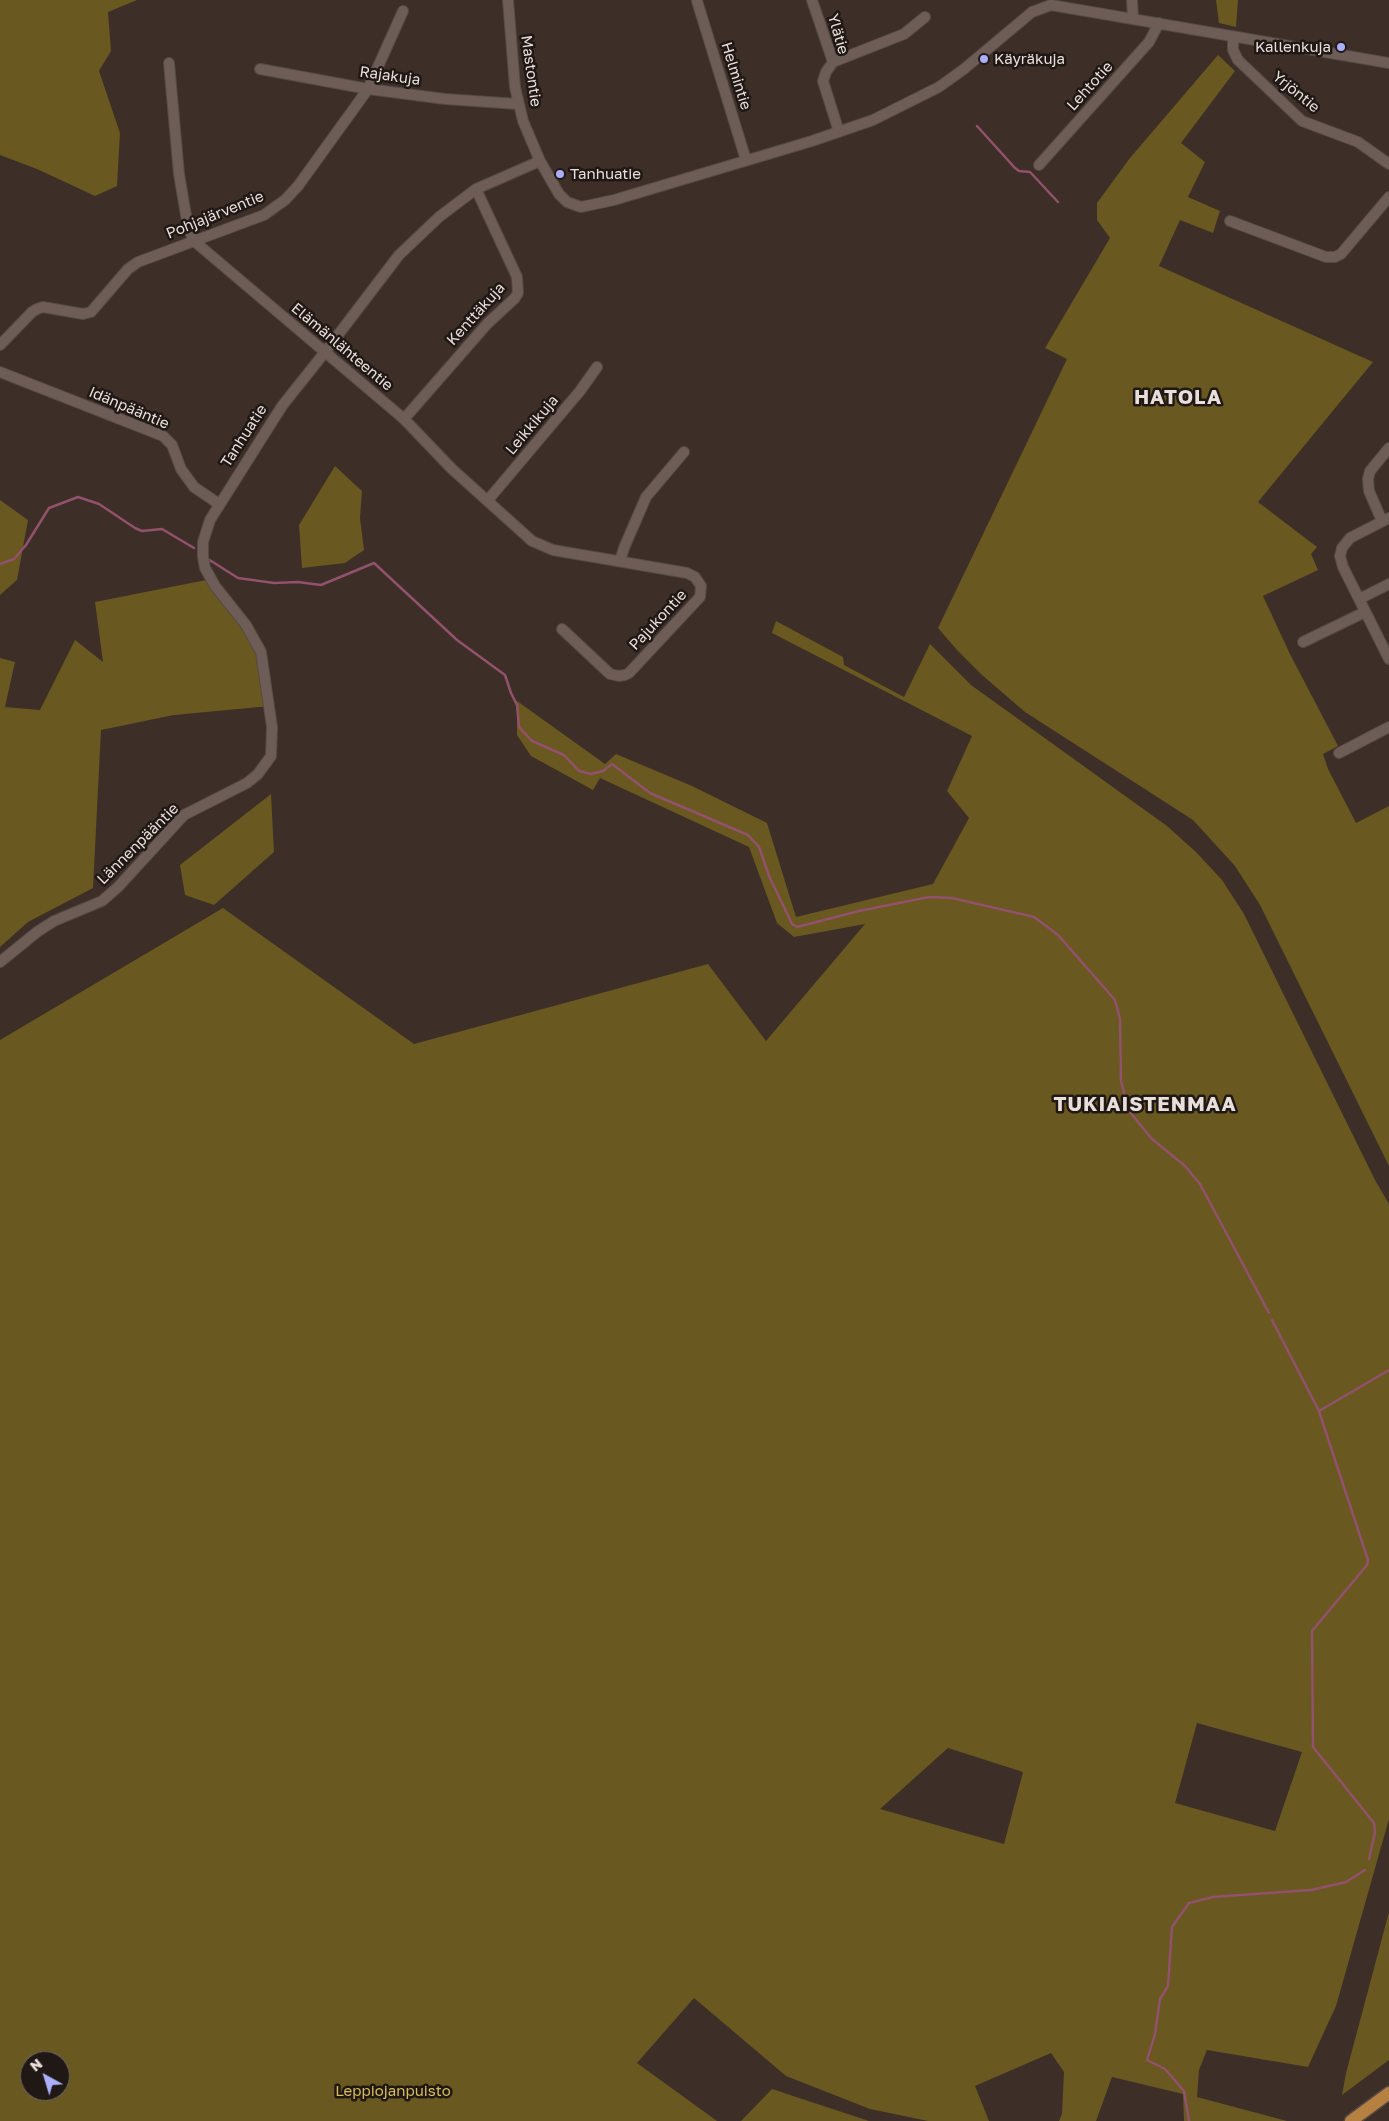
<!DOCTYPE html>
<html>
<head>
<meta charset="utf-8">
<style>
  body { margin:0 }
  #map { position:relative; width:1389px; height:2121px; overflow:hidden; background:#3d2e28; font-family:"Golos Text",sans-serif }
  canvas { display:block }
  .north { position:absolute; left:20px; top:2051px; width:50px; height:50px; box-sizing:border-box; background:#1f1815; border:1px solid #6f6764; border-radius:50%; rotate:321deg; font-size:14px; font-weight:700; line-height:20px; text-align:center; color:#e8deda }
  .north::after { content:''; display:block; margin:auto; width:18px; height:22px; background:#abaffb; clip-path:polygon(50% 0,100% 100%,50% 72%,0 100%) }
</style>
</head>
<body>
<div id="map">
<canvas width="1389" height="2121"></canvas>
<div class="north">N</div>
</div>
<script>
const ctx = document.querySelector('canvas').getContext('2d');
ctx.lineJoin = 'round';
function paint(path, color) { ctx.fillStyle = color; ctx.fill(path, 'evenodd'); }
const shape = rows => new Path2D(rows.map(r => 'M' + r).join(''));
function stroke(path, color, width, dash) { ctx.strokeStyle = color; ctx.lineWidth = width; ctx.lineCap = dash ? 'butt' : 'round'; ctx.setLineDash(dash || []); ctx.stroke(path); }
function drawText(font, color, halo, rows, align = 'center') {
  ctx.font = font + ' "Golos Text",sans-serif'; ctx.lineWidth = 5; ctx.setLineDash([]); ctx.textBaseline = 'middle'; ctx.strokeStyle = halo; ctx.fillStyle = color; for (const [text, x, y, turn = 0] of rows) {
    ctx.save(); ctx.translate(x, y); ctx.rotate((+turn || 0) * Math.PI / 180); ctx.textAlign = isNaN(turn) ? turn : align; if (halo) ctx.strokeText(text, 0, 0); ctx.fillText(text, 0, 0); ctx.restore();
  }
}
const green = shape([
  [0,0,137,0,108,12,111,51,99,71,120,133,117,186,95,196,37,169,0,155],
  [1216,0,1238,0,1236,27,1219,23],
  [1218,55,1235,71,1181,143,1205,162,1188,197,1220,211,1213,233,1180,220,1159,266,1373,362,1258,502,1317,547,1311,554,1318,570,1263,596,1290,654,1338,746,1323,754,1328,769,1356,823,1389,806,1389,1166,1260,905,1235,866,1193,820,1025,712,982,675,957,650,938,628,1067,359,1045,348,1110,238,1097,220,1097,203,1130,158],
  [335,466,362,491,360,518,364,550,345,563,302,568,299,525],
  [0,500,28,520,17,580,0,595],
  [211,579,261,652,270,706,174,715,101,730,93,888,28,922,0,947,0,658,15,662,5,707,40,710,75,640,103,662,95,602],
  [776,621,843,657,844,665,904,697,930,644,971,685,1167,826,1196,852,1222,880,1244,914,1375,1180,1389,1204,1389,1819,1336,2006,1308,2067,1207,2050,1199,2070,1197,2097,1287,2121,1184,2121,1183,2094,1112,2077,1096,2121,1059,2121,1062,2114,1064,2072,1051,2053,975,2086,989,2121,928,2121,870,2109,786,2076,694,1998,637,2063,717,2121,0,2121,0,1040,223,908,414,1044,708,964,766,1041,865,924,794,937,777,923,749,847,600,778,593,790,531,756,517,735,517,701,605,764,616,754,692,786,767,823,796,917,933,884,969,818,947,791,972,736,772,633],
  [1197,1723,1302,1752,1275,1831,1175,1803],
  [948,1748,1023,1772,1004,1844,880,1809],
  [30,2061,60,2061,60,2091,30,2091],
  [271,794,274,852,214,905,185,895,180,865],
  [1389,1912,1389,2060,1342,2095,1346,2073],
  [772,2089,869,2121,741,2121]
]);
const stream = shape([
  [977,126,1015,168,1019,171,1030,172,1058,202],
  [208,559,238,578,274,583,298,582,321,585,374,563,457,640,505,675,511,693,517,705,519,727,532,741,564,755,579,771,591,774,603,771,612,764,650,793,748,835,759,847,769,876,783,905,792,924,797,927,859,911,929,897,952,898,1034,917,1058,935,1115,1000,1120,1019,1121,1081,1129,1111,1152,1139,1185,1166,1200,1184,1269,1313],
  [0,564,14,559,26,545,49,508,78,497,99,504,135,528,142,531,162,529,194,548],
  [1272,1320,1319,1411,1368,1560,1367,1565,1312,1631,1313,1747,1374,1823,1375,1832,1369,1859],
  [1319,1411,1389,1370],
  [1189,2121,1184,2091,1165,2069,1147,2060,1155,2034,1160,1999,1168,1986,1172,1927,1189,1903,1213,1897,1311,1890,1346,1882,1365,1870]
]);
const minor = shape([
  [508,0,515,87,523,121,540,161,559,194,567,202,581,207,614,200,812,141,873,120,939,87,964,69,1032,12,1051,5,1389,63],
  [812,0,833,62,826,72,823,81,839,132],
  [1132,0,1133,18],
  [697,1,746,160],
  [1233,37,1233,50,1238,60,1302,121,1358,142,1389,164],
  [833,62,904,34,925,17],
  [169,63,179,174,188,227,194,241,404,419,452,469,532,541,553,550,687,573,695,577,701,586,700,597,629,673,625,675,619,676,610,674,562,629],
  [260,69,368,89,445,99,518,104],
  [1039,165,1149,42,1159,23],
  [1230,221,1326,257,1335,257,1341,254,1389,197],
  [0,345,32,312,37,309,43,307,83,314,91,312,128,269,138,262,264,215,285,200,298,186,368,89,403,11],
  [0,372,163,436,172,445,181,469,194,487,219,504],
  [404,419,487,324,515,298,518,293,517,277,476,189],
  [488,500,580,391,597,367],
  [1389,518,1350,538,1342,548,1340,556,1343,567,1389,659],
  [1382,521,1369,491,1368,479,1370,471,1389,448],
  [620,561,624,548,646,497,684,452],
  [1359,599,1389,584],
  [1303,642,1365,612],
  [1339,753,1389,727],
  [0,962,37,932,54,921,102,901,118,887,184,815,247,783,258,774,271,756,272,727,261,652,246,625,215,586,205,568,203,557,203,542,210,520,282,406,325,352,399,255,439,217,476,189,540,161]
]);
const major = shape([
  [1351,2121,1389,2093]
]);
const markers = [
  [1341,47,5,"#abaffb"],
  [984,59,5,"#abaffb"],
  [560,174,5,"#abaffb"]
];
const streetNames = [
  ["Ylätie",838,34,74],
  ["Mastontie",531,71,82],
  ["Rajakuja",390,76,8],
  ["Helmintie",736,76,73],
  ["Lehtotie",1090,86,-48],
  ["Yrjöntie",1296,92,39],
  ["Pohjajärventie",215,215,-22],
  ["Kenttäkuja",476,314,-48],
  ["Elämänlähteentie",342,347,40],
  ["Idänpääntie",129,408,23],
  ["Leikkikuja",532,425,-50],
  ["Tanhuatie",244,436,-57],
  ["Pajukontie",658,620,-47],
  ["Lännenpääntie",138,844,-45]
];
const poiNames = [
  ["Kallenkuja",1331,47,"right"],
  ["Käyräkuja",994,59],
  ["Tanhuatie",570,174]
];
const parkNames = [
  ["Leppiojanpuisto",393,2091]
];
const districtNames = [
  ["HATOLA",1178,398],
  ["TUKIAISTENMAA",1145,1105]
];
paint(green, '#69581f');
stroke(stream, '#92516c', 2.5);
stroke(minor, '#564a45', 12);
stroke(major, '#564a45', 15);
stroke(minor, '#6d5d56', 10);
stroke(major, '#b68040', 12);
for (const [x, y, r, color] of markers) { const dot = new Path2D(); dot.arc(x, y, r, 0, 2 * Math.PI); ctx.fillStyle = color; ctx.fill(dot); stroke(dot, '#1f1815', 2); }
drawText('15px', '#e8deda', '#1f1815', streetNames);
drawText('15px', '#e8deda', '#1f1815', poiNames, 'left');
drawText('15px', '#dabd5a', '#1f1815', parkNames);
ctx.letterSpacing = '1px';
drawText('bold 20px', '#e8deda', '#1f1815', districtNames);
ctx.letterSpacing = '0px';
</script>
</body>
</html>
